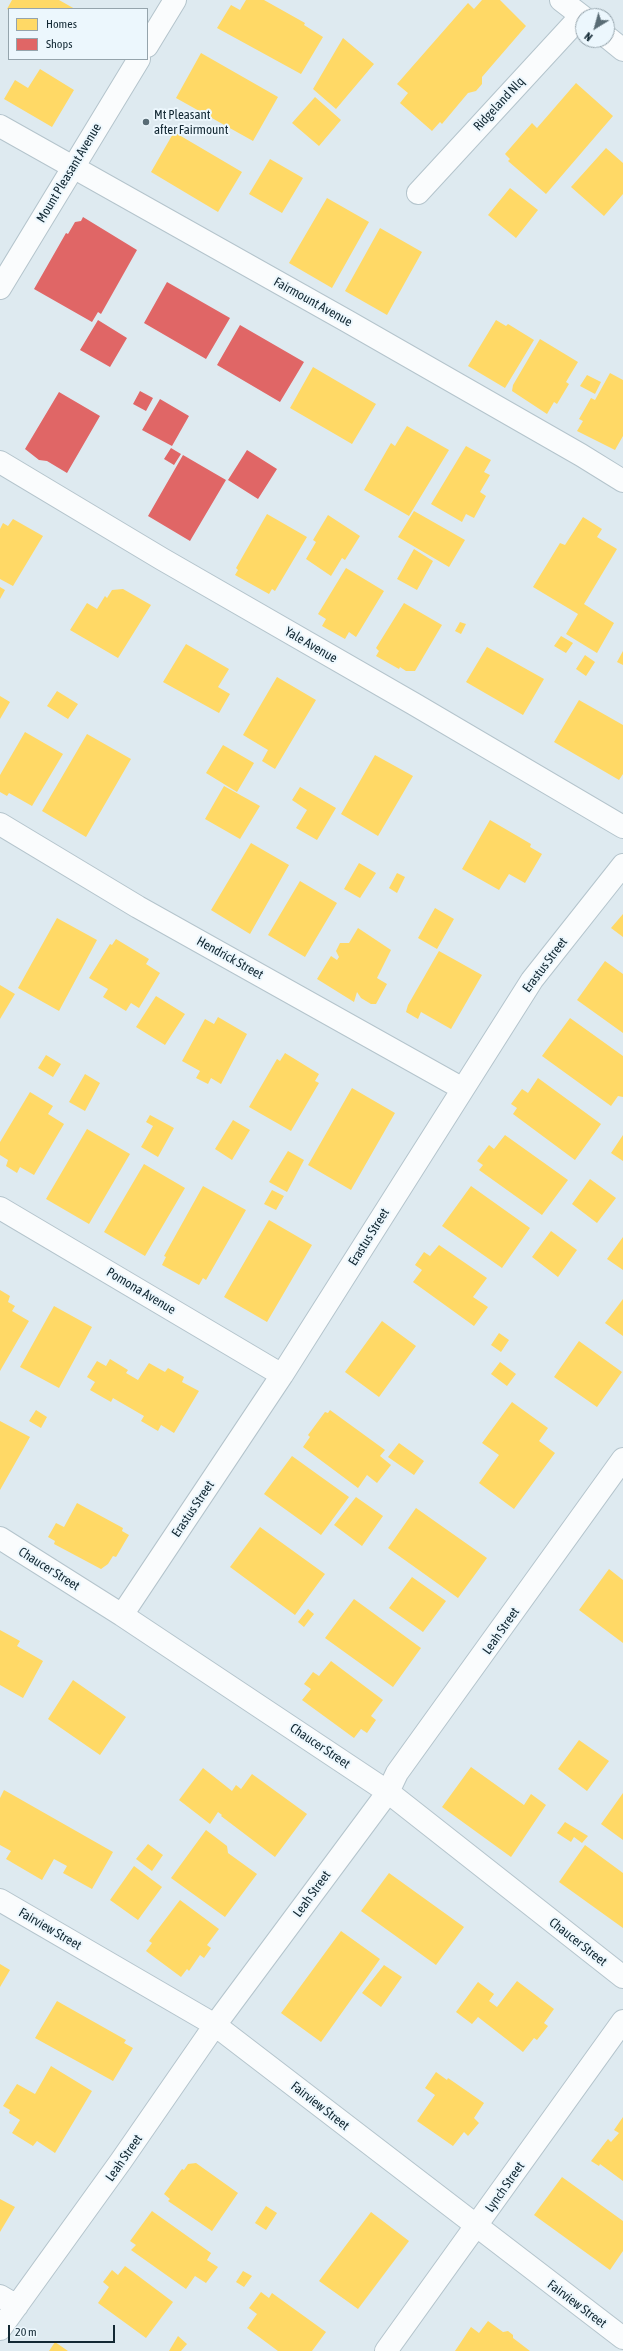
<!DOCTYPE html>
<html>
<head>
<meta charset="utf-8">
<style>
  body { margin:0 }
  #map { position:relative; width:623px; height:2351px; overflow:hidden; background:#deeaf0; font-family:"Asap Condensed",sans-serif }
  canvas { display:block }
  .legend { position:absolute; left:8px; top:8px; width:140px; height:52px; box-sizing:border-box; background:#ecf7fd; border:1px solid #95a4ac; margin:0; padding:5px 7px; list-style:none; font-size:12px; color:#122833 }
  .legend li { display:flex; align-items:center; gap:8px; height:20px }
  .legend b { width:20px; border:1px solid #95a4ac }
  .north { position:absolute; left:575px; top:8px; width:40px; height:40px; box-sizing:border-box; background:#ecf7fd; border:1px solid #95a4ac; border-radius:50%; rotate:217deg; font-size:11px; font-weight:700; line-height:16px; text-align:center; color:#122833 }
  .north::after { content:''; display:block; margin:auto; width:14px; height:18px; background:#596c75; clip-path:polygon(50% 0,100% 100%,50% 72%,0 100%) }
  .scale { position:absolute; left:8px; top:2325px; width:107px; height:18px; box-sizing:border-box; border:2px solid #122833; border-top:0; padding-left:5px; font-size:12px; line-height:14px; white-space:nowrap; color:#122833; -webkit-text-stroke:3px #ecf7fd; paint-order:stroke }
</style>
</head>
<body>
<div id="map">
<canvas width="623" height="2351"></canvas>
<ul class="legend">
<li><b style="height:11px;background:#ffd966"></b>Homes</li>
<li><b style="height:11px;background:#e06666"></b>Shops</li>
</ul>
<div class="north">N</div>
<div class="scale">20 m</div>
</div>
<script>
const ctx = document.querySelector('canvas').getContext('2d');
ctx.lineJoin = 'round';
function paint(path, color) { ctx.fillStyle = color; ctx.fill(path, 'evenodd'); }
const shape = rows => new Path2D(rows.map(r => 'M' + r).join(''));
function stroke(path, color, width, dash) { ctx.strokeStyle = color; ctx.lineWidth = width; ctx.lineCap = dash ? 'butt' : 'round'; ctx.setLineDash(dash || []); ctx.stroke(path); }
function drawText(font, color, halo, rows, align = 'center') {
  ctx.font = font + ' "Asap Condensed",sans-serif'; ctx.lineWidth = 4; ctx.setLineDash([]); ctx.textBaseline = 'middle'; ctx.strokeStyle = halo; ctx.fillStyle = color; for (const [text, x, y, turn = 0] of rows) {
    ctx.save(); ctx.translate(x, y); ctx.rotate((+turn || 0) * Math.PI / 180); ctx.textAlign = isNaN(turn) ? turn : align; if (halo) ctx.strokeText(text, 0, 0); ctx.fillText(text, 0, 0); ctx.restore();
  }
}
const homes = shape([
  [12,0,59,0,75,9,9,10,7,9],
  [246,0,264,0,305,23,304,25,323,37,301,74,217,28,231,5,240,10],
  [482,0,500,0,526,26,482,77,482,84,476,91,468,93,442,124,440,122,432,131,400,103,408,93,397,84,468,3,474,9],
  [343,38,374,64,336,109,313,89],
  [201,53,278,97,253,141,176,98],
  [40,69,74,90,52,127,4,99,15,80,28,88],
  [576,83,613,116,546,194,508,161,510,159,505,154,532,123,537,128],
  [315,97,341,120,319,146,292,123],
  [174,132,242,172,218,212,151,172],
  [606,148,623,163,623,194,604,216,571,187],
  [270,159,303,178,282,213,249,194],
  [510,188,538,210,516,238,488,215],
  [327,198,369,222,332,288,289,263],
  [380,228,422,252,387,315,345,291],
  [496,320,506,326,508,324,534,340,505,388,468,366],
  [540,339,578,362,566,382,569,384,557,404,554,402,547,414,512,391,513,385],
  [313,367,376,404,352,444,290,408],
  [610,373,623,380,623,436,615,450,577,431,583,421,579,419,591,398,595,400],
  [587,375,601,382,595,394,580,386],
  [407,426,449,450,409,516,364,490,391,443,395,446],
  [466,446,491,460,484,472,490,475,480,492,486,496,474,518,466,514,462,522,431,504],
  [414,511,465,540,449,567,398,537],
  [267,514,307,537,275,591,272,589,269,594,235,575,238,570,236,568],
  [328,515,360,536,345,560,342,558,331,576,306,559,316,542,313,540],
  [583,517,602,529,597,537,617,549,584,604,614,623,597,653,566,634,578,614,533,587,560,543,565,545],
  [13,519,43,536,13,586,0,579,0,529,3,523,8,526],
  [414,549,433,561,417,590,397,579],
  [346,568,384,591,356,637,349,632,345,639,322,626,326,619,318,614],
  [0,587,5,590,0,599],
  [123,589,151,605,118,658,70,630,87,603,97,609,105,596,107,598,112,590],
  [404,603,442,625,415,671,406,671,400,667,399,669,376,656,379,651,376,648],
  [460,622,466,624,461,634,455,631],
  [561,636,573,643,566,653,554,646],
  [186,644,229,669,218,687,230,694,219,713,163,682],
  [487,647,544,679,523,715,466,682],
  [623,651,623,665,617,662],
  [585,655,595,662,586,676,576,669],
  [277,677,316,700,275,769,262,761,268,750,243,735],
  [57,691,78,704,68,719,47,706],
  [0,696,10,702,0,719],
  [579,700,623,725,623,774,619,780,554,742],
  [25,732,63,754,32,806,9,793,7,796,0,792,0,775],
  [87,734,131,759,86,837,42,811],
  [223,745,254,763,237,792,206,773],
  [375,755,413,776,378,836,341,814],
  [224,786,260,806,240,839,205,819],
  [300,787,336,808,317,840,296,828,307,810,292,800],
  [490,820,531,844,530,847,542,854,525,883,509,874,499,890,462,869],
  [251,843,289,865,250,934,211,910],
  [359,863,376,873,360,898,344,889],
  [397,873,405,877,397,893,389,888],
  [300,881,337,903,305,957,268,935],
  [435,908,454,919,437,949,418,938],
  [623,914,623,937,611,928],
  [57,918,97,940,59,1011,18,988],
  [358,928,391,950,377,978,387,984,376,1004,371,1004,361,998,357,992,354,1002,317,979,331,956,337,960,339,957,336,951,340,943,349,943],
  [116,939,149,959,146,964,160,973,139,1008,131,1003,126,1011,103,997,108,989,89,978,110,944,112,945],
  [439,951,482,975,451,1029,421,1012,418,1019,406,1012,408,1005],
  [605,961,623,974,623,1033,577,1000],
  [0,985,15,994,0,1019],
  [156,996,185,1014,165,1045,136,1027],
  [218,1017,247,1034,221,1084,211,1078,208,1084,196,1078,200,1071,182,1061,205,1019,214,1024],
  [570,1018,623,1056,623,1097,618,1096,611,1106,542,1056],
  [285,1053,319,1074,315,1081,319,1083,291,1131,249,1107,277,1059,280,1061],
  [46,1055,61,1064,53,1077,38,1068],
  [85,1074,100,1083,85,1111,69,1102],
  [538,1078,601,1124,575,1160,513,1114,517,1108,511,1104,522,1089,528,1093],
  [352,1088,395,1113,351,1190,308,1165],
  [30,1092,53,1106,48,1114,64,1124,34,1175,20,1167,17,1173,6,1166,8,1160,0,1155,0,1142],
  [150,1115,174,1128,158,1157,141,1147,153,1126,146,1122],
  [233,1120,250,1130,232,1160,215,1149],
  [87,1129,130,1154,89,1224,46,1199],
  [505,1135,568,1180,542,1215,479,1170,483,1165,477,1161,489,1145,494,1149],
  [623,1135,623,1161,611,1153],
  [288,1151,304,1160,287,1192,269,1182],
  [144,1164,185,1188,145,1256,104,1232],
  [590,1179,616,1198,597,1223,572,1204],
  [203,1186,246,1210,206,1280,203,1278,199,1285,162,1265,166,1257,164,1256],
  [471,1186,530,1228,502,1268,442,1226],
  [272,1190,284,1196,276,1210,264,1204],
  [269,1220,312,1245,267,1322,224,1297],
  [551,1231,577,1250,558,1277,532,1257],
  [623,1237,623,1270,607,1259],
  [439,1245,487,1278,473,1297,488,1307,474,1326,413,1282,422,1270,415,1265,424,1252,430,1256],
  [0,1290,10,1296,8,1302,15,1306,12,1311,29,1321,0,1371],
  [623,1299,623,1336,605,1323],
  [54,1306,92,1327,59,1388,20,1367],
  [382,1321,416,1346,379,1397,345,1372],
  [499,1333,509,1340,501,1352,491,1345],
  [579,1341,622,1372,597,1407,554,1377],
  [110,1359,128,1370,126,1373,138,1380,149,1363,165,1372,168,1368,184,1377,182,1382,199,1391,174,1433,161,1425,158,1431,141,1421,144,1416,113,1398,111,1402,90,1390,95,1382,87,1377,97,1361,106,1366],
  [500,1362,516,1374,507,1386,491,1374],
  [512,1402,548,1428,539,1441,555,1453,514,1509,479,1483,499,1455,482,1443],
  [36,1410,47,1417,41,1428,29,1421],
  [330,1410,385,1450,380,1456,391,1465,377,1483,367,1475,358,1488,303,1447,310,1437,308,1435,325,1412,328,1413],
  [0,1421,30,1437,0,1490],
  [399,1443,424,1461,414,1475,388,1457],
  [292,1456,349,1497,321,1535,264,1494],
  [356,1497,383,1516,362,1546,334,1525],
  [77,1503,123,1528,122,1531,129,1535,116,1557,113,1556,108,1564,101,1569,54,1544,55,1541,48,1537,56,1523,64,1527],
  [416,1508,487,1558,458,1598,388,1548],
  [260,1527,325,1574,295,1615,230,1567],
  [609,1569,623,1580,623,1643,579,1610],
  [412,1577,446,1601,423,1632,389,1608],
  [354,1599,421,1648,393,1687,325,1638],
  [308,1609,314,1614,304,1627,298,1622],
  [0,1630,20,1641,17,1646,43,1661,23,1698,0,1685],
  [331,1661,383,1700,371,1716,376,1720,367,1733,361,1729,354,1738,302,1700,311,1689,304,1684,313,1672,319,1676],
  [73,1680,126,1717,100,1755,48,1719],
  [579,1740,609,1761,587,1791,558,1769],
  [471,1767,524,1805,531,1794,546,1805,511,1857,442,1807],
  [203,1768,232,1791,236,1785,241,1789,252,1774,307,1814,275,1857,221,1816,222,1815,218,1812,210,1824,179,1800],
  [4,1790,113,1852,92,1889,63,1873,67,1866,54,1859,42,1880,6,1859,11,1851,0,1845,0,1798],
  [623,1793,623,1840,601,1824],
  [565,1822,588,1836,582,1843,574,1837,571,1842,557,1833],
  [206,1830,227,1846,228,1853,257,1874,225,1917,171,1878],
  [148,1844,163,1855,152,1871,136,1859],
  [585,1845,623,1873,623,1928,559,1882],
  [134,1866,162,1887,138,1920,110,1900],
  [389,1873,464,1927,436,1965,361,1911],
  [180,1900,219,1929,207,1945,211,1948,204,1958,200,1955,189,1971,187,1969,181,1977,146,1951,152,1943,149,1941],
  [341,1931,380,1959,321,2042,281,2013],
  [0,1964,10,1970,0,1987],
  [384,1965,402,1977,381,2007,362,1993],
  [517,1981,554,2009,544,2023,548,2026,537,2040,534,2038,523,2052,478,2017,472,2024,456,2012,478,1982,494,1994,489,2001,497,2007],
  [57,2001,126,2040,124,2043,133,2048,113,2081,35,2038],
  [51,2066,92,2091,55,2153,37,2141,33,2146,12,2133,20,2120,9,2113,10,2110,3,2106,17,2084,35,2094],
  [436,2072,447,2080,448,2078,484,2103,474,2118,479,2123,468,2136,464,2132,453,2146,417,2121,435,2095,425,2088],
  [623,2117,623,2181,600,2164,599,2166,591,2161,608,2139,611,2142,619,2133,614,2130],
  [196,2163,238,2193,212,2231,168,2201,170,2199,164,2194,182,2169,184,2170,188,2164],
  [562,2177,623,2221,623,2251,610,2270,534,2215],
  [0,2199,15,2207,0,2232],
  [266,2206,277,2213,266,2230,255,2223],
  [152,2211,211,2253,207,2260,218,2267,206,2283,195,2276,186,2289,131,2250,136,2245,130,2241],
  [371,2212,409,2241,358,2309,319,2281],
  [125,2266,173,2302,146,2338,98,2303,109,2287,103,2282,112,2270,118,2275],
  [243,2271,252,2276,244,2287,236,2282],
  [261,2292,269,2298,272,2293,326,2332,312,2351,278,2351,247,2328,257,2314,249,2308],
  [488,2321,503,2332,508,2331,513,2335,513,2338,530,2351,455,2351,471,2327,479,2333],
  [178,2336,187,2344,181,2351,169,2351],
  [55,2342,68,2351,49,2351]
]);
const shops = shape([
  [83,217,137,250,101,314,98,312,92,322,34,289,66,233,68,234,75,222,81,221],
  [167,282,230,318,206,359,144,323],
  [98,320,127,338,110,367,80,350],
  [240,325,304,362,280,402,217,365],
  [140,391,153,398,146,411,133,404],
  [59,392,100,416,67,473,47,461,39,460,25,449],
  [160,399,189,416,172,446,142,430],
  [171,448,181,454,174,465,164,459],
  [247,450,277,469,258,499,228,480],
  [183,455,226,480,190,541,148,516]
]);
const minor = shape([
  [561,0,583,17],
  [607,37,623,50],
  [0,126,347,321,581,455,623,481],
  [418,193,581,16],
  [0,462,162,559,414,704,623,827],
  [0,824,138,907,463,1089],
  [0,1208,282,1375],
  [0,1538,122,1615,388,1792,623,1977],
  [122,1615,282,1375,532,980,623,865],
  [0,1900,215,2025,623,2338],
  [0,2296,17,2306],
  [0,2329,121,2161,215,2025,388,1792,397,1773,623,1459],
  [386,2351,623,2021]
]);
const secondary = shape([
  [147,46,175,0],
  [0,288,139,59]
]);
const markers = [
  [146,122,4,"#596c75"]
];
const streetNames = [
  ["Ridgeland Nlq",499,104,-47],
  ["Mount Pleasant Avenue",69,173,-59],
  ["Fairmount Avenue",313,302,29],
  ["Yale Avenue",311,645,30],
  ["Hendrick Street",230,958,29],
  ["Erastus Street",545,965,-53],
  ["Erastus Street",369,1237,-58],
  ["Pomona Avenue",141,1291,31],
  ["Erastus Street",193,1509,-56],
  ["Chaucer Street",49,1569,32],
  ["Leah Street",501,1631,-55],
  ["Chaucer Street",320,1746,34],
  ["Leah Street",312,1894,-54],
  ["Fairview Street",50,1929,30],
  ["Chaucer Street",578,1942,38],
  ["Fairview Street",320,2106,38],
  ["Leah Street",124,2158,-55],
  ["Lynch Street",505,2187,-55],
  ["Fairview Street",577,2304,37]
];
const poiNames = [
  ["Mt Pleasant",154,115],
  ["after Fairmount",154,130]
];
paint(homes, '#ffd966');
paint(shops, '#e06666');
stroke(minor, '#b4c4cc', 24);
stroke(secondary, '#b4c4cc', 24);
stroke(minor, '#fafcfd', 22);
stroke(secondary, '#fafcfd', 22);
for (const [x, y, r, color] of markers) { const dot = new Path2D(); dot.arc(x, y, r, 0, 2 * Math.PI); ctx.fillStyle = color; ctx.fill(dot); stroke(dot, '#ecf7fd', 1.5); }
drawText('13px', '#122833', '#ecf7fd', streetNames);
drawText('13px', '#122833', '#ecf7fd', poiNames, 'left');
</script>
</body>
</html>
